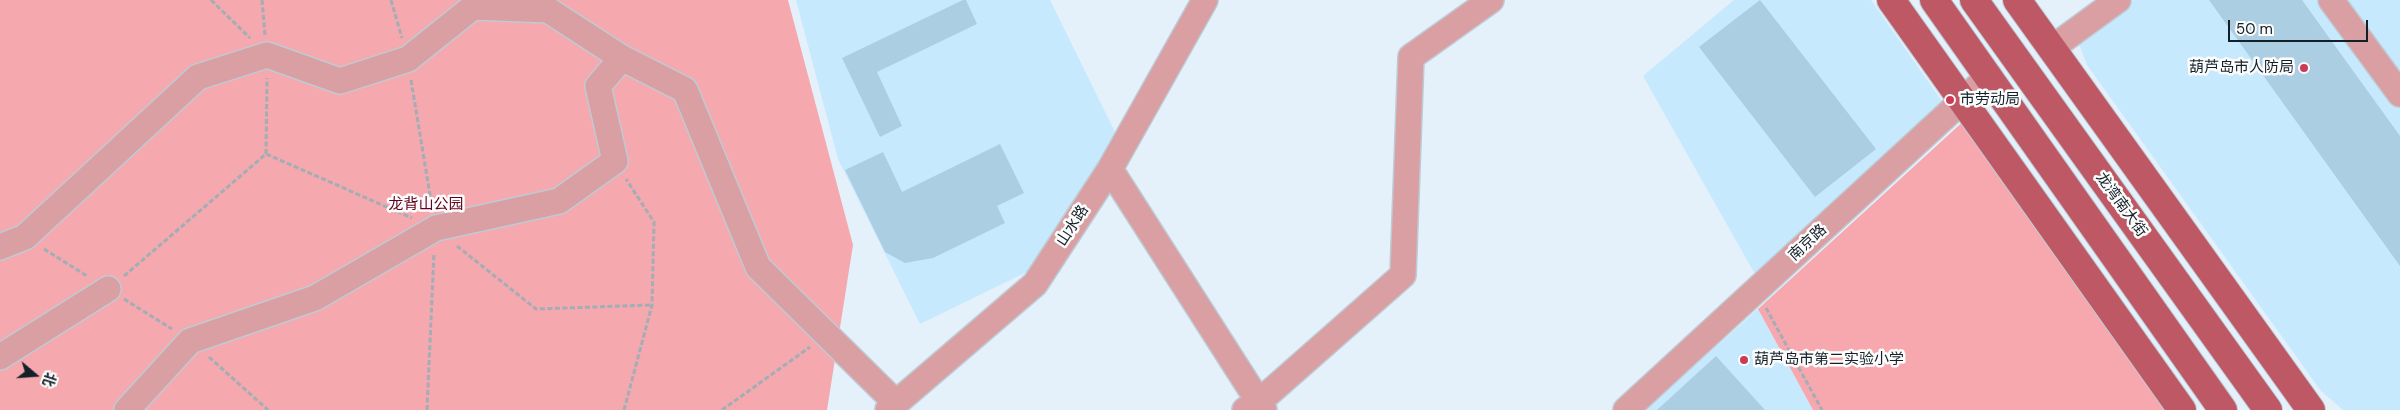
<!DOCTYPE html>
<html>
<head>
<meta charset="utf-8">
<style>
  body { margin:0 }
  #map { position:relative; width:2400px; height:410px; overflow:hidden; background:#e4f1fa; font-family:"DM Sans","Noto Sans SC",sans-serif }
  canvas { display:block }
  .north { position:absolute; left:10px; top:350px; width:50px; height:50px; -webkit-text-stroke:4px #fcfcfc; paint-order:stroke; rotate:108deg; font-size:14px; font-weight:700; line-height:20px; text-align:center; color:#132028 }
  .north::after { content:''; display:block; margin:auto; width:18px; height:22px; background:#132028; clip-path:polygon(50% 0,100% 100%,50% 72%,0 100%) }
  .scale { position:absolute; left:2228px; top:20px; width:140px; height:22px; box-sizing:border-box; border:2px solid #132028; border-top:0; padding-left:6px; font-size:15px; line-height:18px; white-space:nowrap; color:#132028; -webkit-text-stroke:4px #fcfcfc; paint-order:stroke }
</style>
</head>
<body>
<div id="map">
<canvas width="2400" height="410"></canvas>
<div class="north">北</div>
<div class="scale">50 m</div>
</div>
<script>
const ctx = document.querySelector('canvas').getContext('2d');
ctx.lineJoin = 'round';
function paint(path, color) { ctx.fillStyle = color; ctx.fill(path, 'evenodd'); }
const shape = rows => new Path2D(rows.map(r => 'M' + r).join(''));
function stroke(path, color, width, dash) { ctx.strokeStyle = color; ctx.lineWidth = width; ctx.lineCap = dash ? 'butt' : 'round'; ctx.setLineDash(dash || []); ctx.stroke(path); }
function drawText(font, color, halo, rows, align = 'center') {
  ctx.font = font + ' "DM Sans","Noto Sans SC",sans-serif'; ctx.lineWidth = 5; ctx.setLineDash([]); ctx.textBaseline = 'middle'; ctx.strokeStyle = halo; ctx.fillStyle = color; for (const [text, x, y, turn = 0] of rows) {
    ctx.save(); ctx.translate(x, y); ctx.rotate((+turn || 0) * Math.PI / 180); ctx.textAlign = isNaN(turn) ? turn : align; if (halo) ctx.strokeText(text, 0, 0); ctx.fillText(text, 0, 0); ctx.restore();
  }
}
const built = shape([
  [796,0,1050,0,1116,134,1035,268,920,324,838,159],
  [1734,0,1871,0,1944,104,1756,276,1643,76],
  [2134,0,2400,0,2400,410,2343,410,2321,391,2087,65,2079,44,2095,27],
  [1758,309,1813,410,1645,410]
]);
const green = shape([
  [0,0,788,0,853,245,827,410,0,410]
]);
const forest = shape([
  [1967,118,2165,410,1813,410,1758,309]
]);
const building = shape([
  [963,0,966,0,977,24,877,72,902,126,880,137,842,58],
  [1760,0,1876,149,1815,197,1699,47],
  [2209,0,2302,0,2400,136,2400,266],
  [1000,144,1024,193,997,206,1005,223,933,258,905,263,885,252,845,170,883,152,902,192],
  [1716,356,1765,410,1657,410]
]);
const path = shape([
  [211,0,250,38],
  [262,0,265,35],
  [391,0,402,38],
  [411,80,432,207],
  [266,154,267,78],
  [457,246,536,309,652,305],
  [44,249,87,276],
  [124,276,266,154,412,218],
  [124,299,172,329],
  [1766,308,1822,410],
  [209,357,268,410],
  [427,410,434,253],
  [624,410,652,305,654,222,626,179],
  [722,410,810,347]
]);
const minor = shape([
  [2331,0,2400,94],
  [2052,48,2118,0],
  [1110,169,1264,410],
  [0,247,25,237,198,77,267,55,340,81,408,59,473,7,548,10,622,58,685,90,758,267,896,403],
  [0,357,108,289],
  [127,410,190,341,315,298,436,228,559,201,615,161,598,86,622,58],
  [888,410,1035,284,1110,169,1205,0],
  [1245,410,1260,401,1403,275,1411,57,1491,0],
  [1626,410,1989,76]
]);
const major = shape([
  [1891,0,2182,410],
  [1934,0,2223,410],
  [1974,0,2268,410],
  [2017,0,2311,410]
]);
const markers = [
  [2304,68,5,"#cb3b55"],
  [1950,100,5,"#cb3b55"],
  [1744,360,5,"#cb3b55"]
];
const poiNames = [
  ["葫芦岛市人防局",2294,68,"right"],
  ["市劳动局",1960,100],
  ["葫芦岛市第二实验小学",1754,360]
];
const parkNames = [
  ["龙背山公园",426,205]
];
const streetNames = [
  ["龙湾南大街",2121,205,54],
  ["山水路",1073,226,-57],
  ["南京路",1808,243,-43]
];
paint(built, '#c7e9fe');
paint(green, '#f5a8ad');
paint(forest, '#f7a8ae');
paint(building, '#accee3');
stroke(minor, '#becbd4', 28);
stroke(major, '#becbd4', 30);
stroke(path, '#a1aeb6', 3, [5, 2.5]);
stroke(minor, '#d99fa3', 25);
stroke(major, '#be5864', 28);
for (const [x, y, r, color] of markers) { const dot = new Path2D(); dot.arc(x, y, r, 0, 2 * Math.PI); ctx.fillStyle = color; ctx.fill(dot); stroke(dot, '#fcfcfc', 2); }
drawText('15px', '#132028', '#fcfcfc', poiNames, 'left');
drawText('15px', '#62031d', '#fcfcfc', parkNames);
drawText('15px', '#132028', '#fcfcfc', streetNames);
</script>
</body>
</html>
